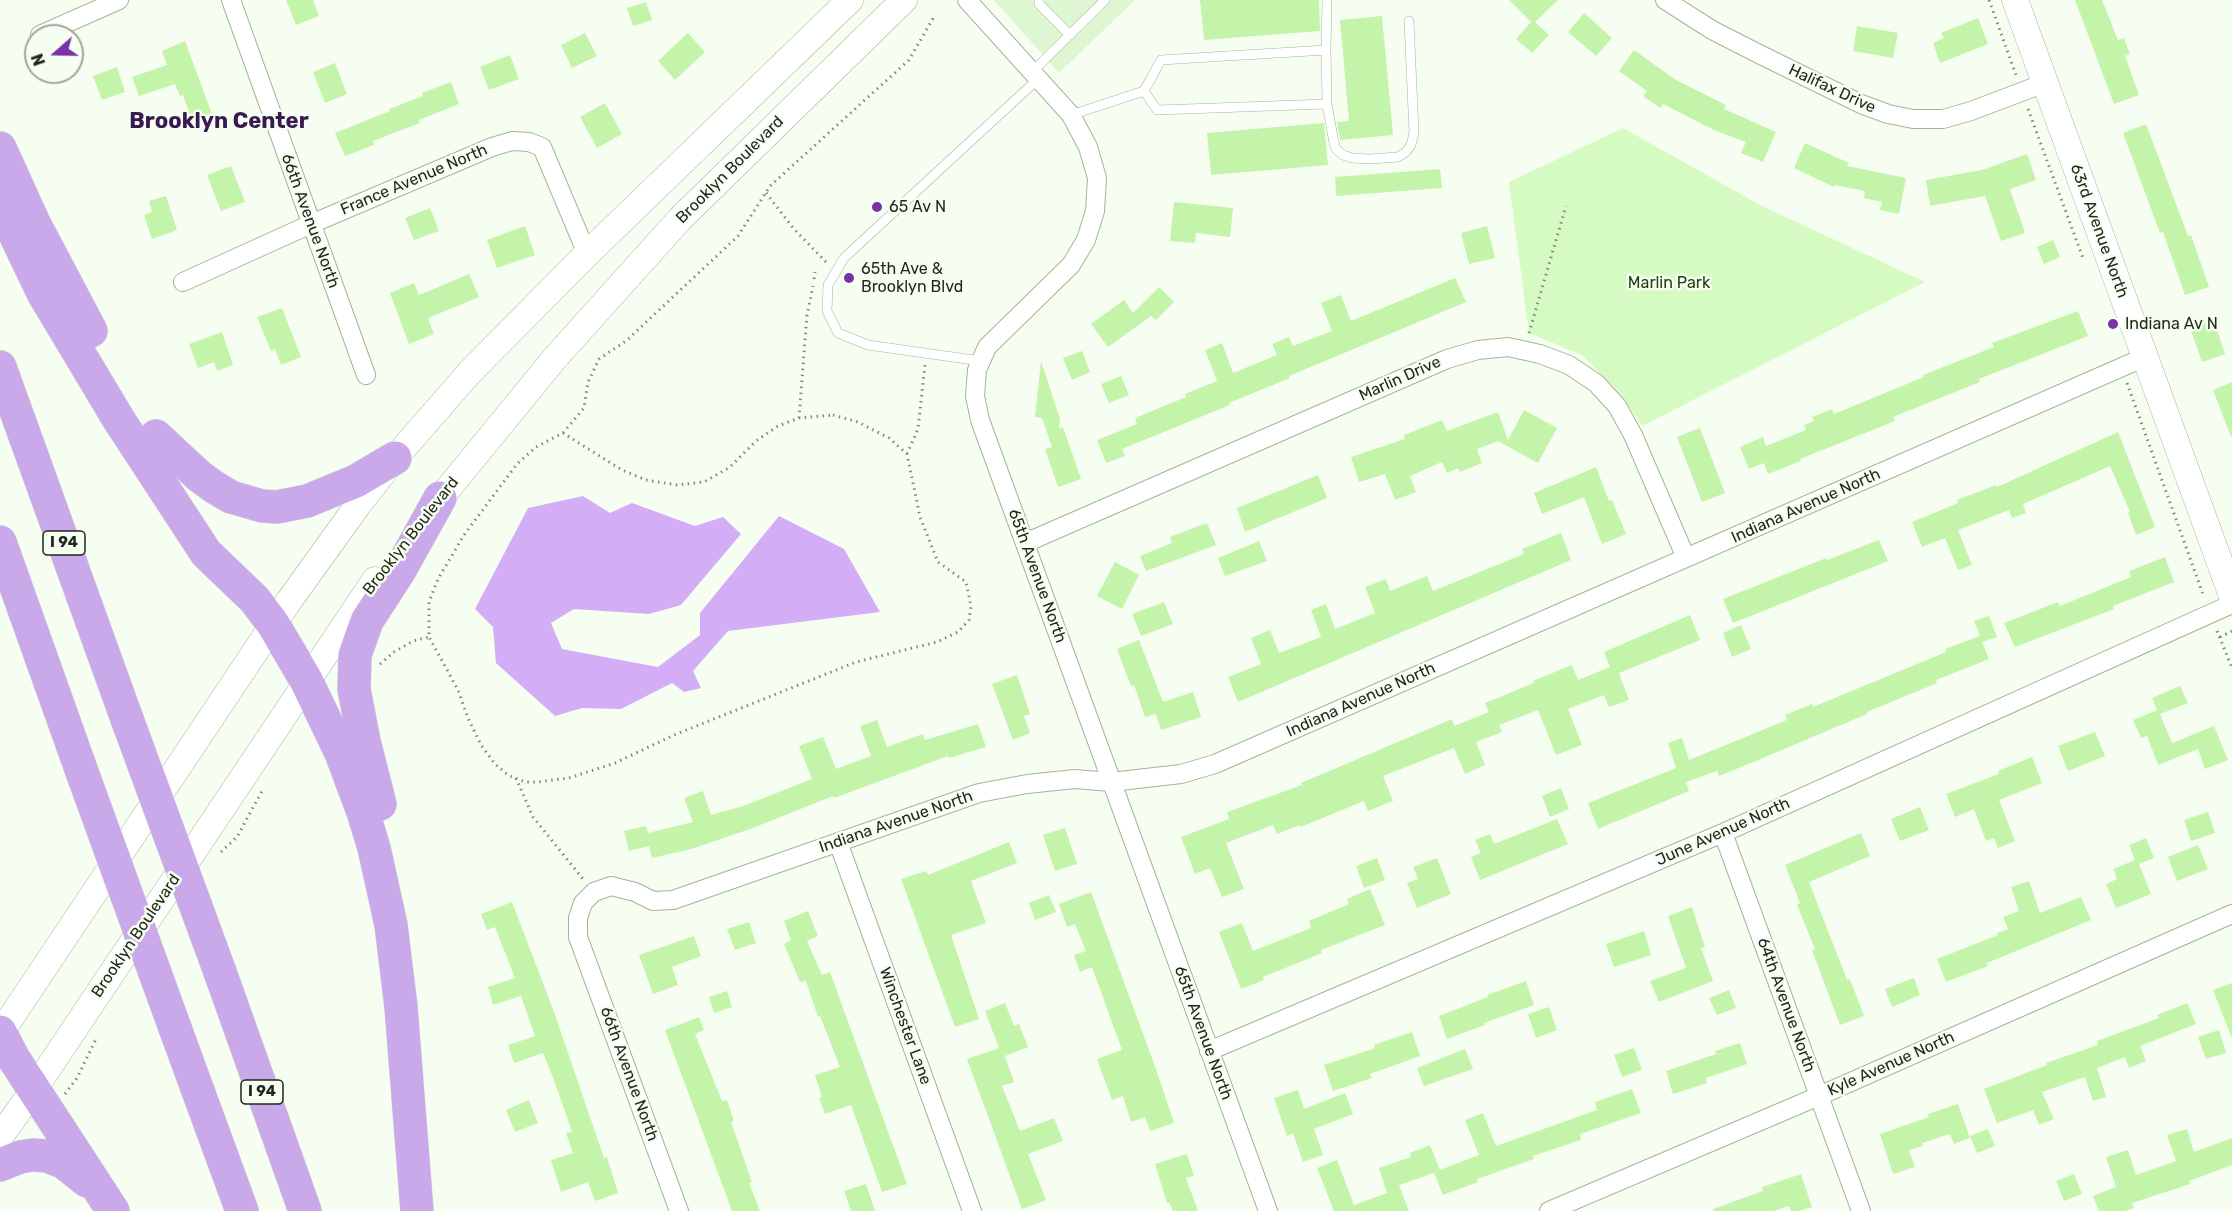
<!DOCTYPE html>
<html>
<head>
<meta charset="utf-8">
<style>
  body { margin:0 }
  #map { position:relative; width:2232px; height:1211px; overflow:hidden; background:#f6fef2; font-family:Rubik,sans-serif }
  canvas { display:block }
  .north { position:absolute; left:24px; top:24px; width:60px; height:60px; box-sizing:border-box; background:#f6fef2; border:2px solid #a0a89c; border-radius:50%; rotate:250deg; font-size:16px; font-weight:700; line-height:24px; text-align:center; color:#1f261b }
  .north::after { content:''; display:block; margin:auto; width:21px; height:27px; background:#7733a7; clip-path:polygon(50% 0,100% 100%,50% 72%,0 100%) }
</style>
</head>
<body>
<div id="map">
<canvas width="2232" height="1211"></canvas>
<div class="north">N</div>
</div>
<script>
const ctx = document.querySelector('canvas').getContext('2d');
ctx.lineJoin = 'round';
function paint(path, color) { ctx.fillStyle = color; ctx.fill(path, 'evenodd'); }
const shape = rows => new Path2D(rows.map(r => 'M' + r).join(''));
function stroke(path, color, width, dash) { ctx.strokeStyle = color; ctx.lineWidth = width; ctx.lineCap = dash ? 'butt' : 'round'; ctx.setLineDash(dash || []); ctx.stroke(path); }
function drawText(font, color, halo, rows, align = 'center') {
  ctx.font = font + ' Rubik,sans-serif'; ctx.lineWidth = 5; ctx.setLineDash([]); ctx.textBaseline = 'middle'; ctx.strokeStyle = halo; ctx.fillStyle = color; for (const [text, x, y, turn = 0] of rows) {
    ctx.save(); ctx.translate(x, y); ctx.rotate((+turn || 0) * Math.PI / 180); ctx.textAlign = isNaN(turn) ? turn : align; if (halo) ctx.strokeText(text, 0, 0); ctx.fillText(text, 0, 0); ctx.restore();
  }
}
const built = shape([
  [994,0,1135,0,1059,73]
]);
const green = shape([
  [1623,128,1760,205,1925,282,1642,426,1620,393,1582,355,1529,333,1509,182]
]);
const water = shape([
  [583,496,610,513,632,503,695,526,723,517,741,534,681,605,649,614,574,609,551,623,562,649,658,667,700,635,700,613,779,516,844,549,880,612,728,631,693,671,701,688,684,692,672,683,621,709,582,708,555,716,496,663,493,627,475,609,528,508]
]);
const building = shape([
  [286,0,313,0,319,16,296,25],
  [1200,0,1319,0,1320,31,1204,40],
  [1509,0,1558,0,1535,22,1549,35,1532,53,1516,39,1531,22],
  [2075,0,2102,0,2118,40,2124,38,2130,54,2125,56,2139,95,2114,104],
  [646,2,652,20,633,26,627,8],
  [1584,13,1612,38,1596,56,1568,32],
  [1382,16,1393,135,1340,140,1337,122,1349,121,1340,20],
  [1978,18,1988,44,1940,63,1933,43,1944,38,1941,33],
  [1857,26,1898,33,1893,58,1853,51],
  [585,33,597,56,572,68,561,45],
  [688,33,705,52,675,80,658,61],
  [185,41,213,117,193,124,183,95,180,96,175,84,139,96,132,77,167,65,162,51],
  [1634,50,1676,80,1726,105,1724,109,1776,132,1763,162,1741,153,1746,142,1714,130,1663,104,1660,108,1643,96,1647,91,1619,71],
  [510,55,519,79,489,90,480,67],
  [335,63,347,94,325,103,313,72],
  [117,67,125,92,102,100,93,76],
  [451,82,459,104,419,120,420,123,373,141,374,145,345,156,335,133,390,111,389,109,423,96,422,93],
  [605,103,622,134,597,148,580,117],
  [1324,123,1328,165,1211,175,1207,133],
  [2146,124,2188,236,2191,235,2209,287,2185,295,2163,232,2160,233,2123,133],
  [1805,143,1849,163,1847,166,1906,178,1899,214,1880,210,1882,202,1864,198,1865,191,1835,185,1834,187,1794,168],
  [2027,154,2036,180,2010,189,2025,233,2001,241,1985,196,1930,206,1926,180,1982,170],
  [231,166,245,202,221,211,207,175],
  [1440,169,1442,188,1336,196,1335,177],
  [166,196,177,230,152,239,144,215,152,212,149,201],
  [1174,202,1233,208,1230,237,1196,233,1195,243,1170,241],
  [430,208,439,231,414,240,405,218],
  [525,226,535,255,497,268,487,240],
  [1487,226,1495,258,1469,264,1461,233],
  [2053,240,2060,257,2044,264,2037,247],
  [469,274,479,297,428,318,434,334,409,344,390,293,414,283,419,295],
  [1455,278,1466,302,1289,376,1290,378,1229,403,1230,405,1122,449,1125,456,1106,463,1097,440,1137,424,1135,418,1186,397,1185,394,1217,381,1205,350,1222,343,1233,373,1277,355,1272,344,1289,337,1293,346,1332,331,1321,303,1341,295,1351,321],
  [1159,287,1174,302,1156,320,1151,316,1108,347,1091,324,1124,300,1133,313],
  [282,308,301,357,281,365,275,349,271,351,257,317],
  [2078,311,2088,336,1979,379,1980,382,1893,417,1895,421,1800,459,1801,461,1768,474,1764,463,1749,469,1740,447,1763,437,1766,446,1806,430,1804,425,1814,421,1812,417,1832,409,1834,414,1924,377,1923,375,1994,347,1992,343],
  [2214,320,2225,354,2202,362,2190,328],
  [222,332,233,365,217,371,214,362,198,368,189,344],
  [1082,351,1090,372,1072,380,1063,358],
  [1041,361,1060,419,1059,428,1063,427,1081,479,1058,487,1045,449,1052,447,1042,418,1035,417],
  [1121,376,1129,395,1109,403,1101,384],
  [2232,382,2232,437,2231,437,2213,390],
  [1524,410,1557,428,1538,463,1498,441,1477,449,1482,463,1460,472,1458,468,1447,473,1442,462,1410,476,1416,492,1395,500,1385,474,1359,482,1351,457,1405,439,1404,435,1442,420,1447,431,1498,412,1508,440],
  [1700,428,1725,493,1702,502,1677,437],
  [2118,432,2155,527,2136,535,2128,513,2130,512,2110,466,2023,504,2026,513,2012,518,2009,510,1958,530,1972,565,1958,570,1945,538,1922,547,1912,522,1958,503,1957,500,1996,485,1997,487],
  [1596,467,1609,501,1612,500,1626,534,1602,544,1584,497,1542,514,1534,493],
  [1318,475,1327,498,1245,532,1237,508],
  [1207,523,1216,545,1146,571,1140,556,1172,543,1170,537],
  [1561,533,1571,560,1238,702,1228,677,1261,664,1251,638,1270,630,1279,653,1321,637,1311,610,1326,604,1335,629,1375,613,1365,587,1386,579,1390,591,1427,576,1433,591,1524,554,1522,549],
  [1879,540,1888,561,1733,623,1723,599,1826,558,1827,560],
  [1259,541,1267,561,1225,576,1218,558],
  [2165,557,2174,582,2113,606,2114,609,2015,647,2004,623,2058,602,2060,606,2131,577,2129,571],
  [1115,562,1139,575,1122,609,1097,596],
  [1164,602,1173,624,1141,636,1132,614],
  [1690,615,1700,640,1619,673,1629,700,1609,707,1604,695,1568,709,1582,745,1556,755,1538,710,1499,725,1502,732,1476,742,1485,765,1465,774,1454,748,1383,776,1393,801,1368,811,1364,801,1301,827,1300,825,1277,834,1273,825,1226,843,1244,889,1222,897,1210,868,1195,874,1181,837,1229,819,1227,812,1302,785,1301,783,1452,719,1454,726,1489,712,1485,703,1534,683,1533,681,1572,665,1578,680,1610,667,1604,652],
  [1989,616,1997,637,1982,642,1989,659,1936,680,1937,683,1867,712,1867,714,1751,763,1719,776,1717,771,1686,782,1689,791,1598,829,1588,803,1676,768,1668,743,1682,738,1689,760,1787,720,1785,715,1812,704,1813,707,1946,652,1945,649,1980,636,1974,621],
  [1741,625,1751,649,1732,657,1723,633],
  [1139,640,1163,702,1193,692,1201,717,1161,730,1156,714,1145,717,1134,685,1131,686,1117,649],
  [1017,675,1030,714,1024,716,1030,733,1013,740,992,684],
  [2180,686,2188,703,2160,714,2172,743,2214,726,2228,760,2205,769,2198,749,2158,765,2147,736,2141,738,2133,720,2157,710,2152,698],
  [877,720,887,747,923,734,925,740,978,724,986,747,949,758,948,756,834,798,833,796,753,828,691,849,652,858,649,846,629,851,624,831,646,826,648,833,693,822,684,798,703,791,711,815,746,805,812,779,799,746,823,737,836,769,871,756,860,726],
  [2095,732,2105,756,2068,771,2058,746],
  [2032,757,2042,783,1999,800,2015,841,1998,848,1994,838,1986,841,1974,809,1955,817,1946,794,1999,774,1998,771],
  [1561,788,1569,809,1550,817,1542,796],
  [1920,807,1929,830,1900,841,1891,819],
  [2208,812,2215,833,2191,841,2184,820],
  [1557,819,1568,844,1480,880,1471,857,1481,853,1475,840,1490,834,1494,844],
  [1065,828,1077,864,1055,871,1043,835],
  [1861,833,1870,856,1809,882,1847,980,1850,979,1864,1016,1840,1025,1812,950,1815,949,1797,905,1800,903,1785,865],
  [2146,838,2154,858,2139,864,2151,894,2116,908,2106,884,2117,879,2113,869,2135,860,2129,845],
  [1009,842,1017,863,971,881,986,923,951,935,979,1019,955,1027,901,879,926,871,928,875],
  [2198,845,2208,869,2177,881,2168,857],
  [1377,858,1385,880,1364,888,1356,866],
  [1437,858,1451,894,1417,908,1407,883,1418,879,1413,867],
  [2029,881,2040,913,2081,897,2091,920,1987,963,1988,966,1946,982,1937,959,1998,935,1997,933,2008,929,2003,917,2019,911,2011,887],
  [1370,889,1385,925,1321,950,1322,953,1263,977,1264,980,1241,989,1219,932,1242,923,1253,951,1311,928,1309,921,1349,904,1347,899],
  [1091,892,1157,1072,1174,1123,1150,1131,1145,1117,1131,1122,1123,1096,1112,1100,1097,1059,1122,1050,1092,967,1080,972,1074,955,1086,951,1075,924,1067,927,1059,904],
  [1049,895,1056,912,1035,920,1029,903],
  [512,902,554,1012,604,1158,607,1157,618,1193,595,1201,588,1182,561,1192,551,1160,573,1153,566,1133,572,1132,554,1080,543,1053,514,1063,508,1045,535,1036,521,996,493,1005,488,987,515,978,495,927,487,930,481,914],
  [1692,907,1705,947,1701,948,1713,981,1659,1002,1650,981,1686,968,1668,916],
  [808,911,818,936,807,941,822,975,830,972,907,1184,882,1192,851,1105,825,1114,819,1098,822,1097,815,1075,840,1067,820,1016,818,1017,806,981,800,982,784,944,791,940,784,921],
  [749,922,756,943,735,950,727,929],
  [1644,931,1651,955,1614,967,1606,944],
  [694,936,701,956,672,967,678,985,653,994,639,955],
  [1914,978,1920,995,1892,1007,1885,989],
  [1526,981,1534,1005,1484,1023,1485,1025,1447,1039,1439,1016,1488,997,1487,995],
  [2232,983,2232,1036,2231,1036,2213,990],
  [1729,990,1736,1008,1717,1015,1709,998],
  [727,991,732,1007,714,1013,709,997],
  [1005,1003,1014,1026,1019,1024,1028,1047,1005,1056,1014,1082,1002,1086,1020,1131,1054,1118,1063,1141,1028,1154,1046,1200,1022,1209,967,1059,999,1048,985,1011],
  [2187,1003,2196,1024,2140,1046,2146,1061,2129,1068,2125,1057,2097,1068,2106,1097,2093,1101,2085,1077,2042,1092,2054,1119,2039,1125,2033,1110,1997,1123,1984,1089,2047,1065,2046,1063,2098,1045,2097,1041,2159,1018,2157,1015],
  [1549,1007,1557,1030,1536,1038,1528,1014],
  [699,1017,704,1030,695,1034,722,1101,727,1100,734,1121,731,1122,752,1182,749,1183,760,1211,732,1211,665,1030],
  [2219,1030,2226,1053,2206,1059,2198,1037],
  [1412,1032,1420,1056,1370,1074,1372,1078,1333,1091,1324,1065,1375,1048,1374,1045],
  [1740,1043,1747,1064,1706,1078,1707,1083,1673,1094,1666,1071,1716,1054,1715,1051],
  [1634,1048,1642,1070,1622,1077,1614,1055],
  [1465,1049,1473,1069,1424,1086,1417,1068],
  [1632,1089,1641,1113,1580,1134,1581,1140,1533,1156,1534,1159,1477,1179,1478,1182,1443,1195,1434,1173,1399,1185,1409,1211,1334,1211,1317,1168,1337,1160,1354,1205,1387,1193,1379,1168,1411,1157,1410,1153,1430,1145,1440,1170,1479,1155,1465,1120,1483,1113,1496,1146,1597,1110,1595,1102],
  [1298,1090,1304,1109,1345,1093,1353,1114,1314,1129,1323,1155,1303,1162,1293,1133,1287,1136,1274,1098],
  [529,1100,538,1123,515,1132,506,1110],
  [1958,1104,1970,1138,1954,1144,1950,1134,1922,1143,1923,1146,1909,1150,1915,1167,1893,1174,1880,1134,1929,1117,1928,1114],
  [1988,1129,1995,1146,1977,1153,1970,1136],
  [2187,1129,2194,1152,2232,1138,2232,1165,2189,1181,2190,1184,2132,1203,2134,1208,2125,1211,2099,1211,2093,1196,2116,1187,2106,1157,2128,1150,2136,1175,2176,1161,2167,1135],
  [1187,1154,1194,1176,1186,1178,1198,1211,1173,1211,1169,1202,1167,1203,1155,1164],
  [1801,1174,1812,1207,1799,1211,1791,1211,1789,1206,1773,1211,1713,1211,1713,1209,1763,1191,1762,1187],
  [2074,1174,2082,1194,2064,1201,2056,1181],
  [866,1184,875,1211,851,1211,844,1191]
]);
const path = shape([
  [1989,0,2016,75],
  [2028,109,2084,261],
  [766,193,794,229,826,262],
  [814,279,815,272],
  [1529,333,1566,206],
  [2127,383,2204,597],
  [833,415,858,422,889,438,907,454,920,517,938,562,966,582,971,606,969,620,958,632,937,642,856,662,674,735,615,763,569,778,537,782,525,782,508,775,495,764,481,745,468,718,458,690,429,637,429,602,438,579,464,535,517,464,536,447,563,433,622,470,646,480,677,485,704,482,730,467,756,441,778,426,799,418,833,415],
  [799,418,807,315,813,286],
  [563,433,584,408,588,382,599,359,626,341,738,236,770,186,909,60,935,15],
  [907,454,918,429,925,365],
  [2217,631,2232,668],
  [2220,637,2232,631],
  [380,664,394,652,413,641,429,637],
  [516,778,533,817,583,879],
  [221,852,237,837,262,791],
  [65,1094,77,1078,96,1039]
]);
const lane = shape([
  [1039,0,1039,4,1070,35],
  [1326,50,1327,0],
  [1032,72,1105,0],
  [1327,104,1334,143,1336,149,1343,155,1352,158,1370,159,1398,157,1406,152,1411,145,1414,133,1409,21],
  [1071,115,1144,91,1157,110,1327,104,1326,50,1161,60,1144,91],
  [981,361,868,345,838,333,827,311,828,285,844,258,1038,79]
]);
const street = shape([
  [231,0,366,375],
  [967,0,1071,115,1088,147,1097,178,1095,211,1086,240,1071,265,987,347,977,370,975,396,980,420,1268,1211],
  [1665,0,1712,30,1759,54,1861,104,1888,114,1913,119,1943,119,1971,111,2045,83],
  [40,35,119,0],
  [183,282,311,224,492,147,512,141,529,142,542,147,587,254],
  [1025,543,1447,359,1478,350,1508,347,1540,354,1569,365,1596,383,1617,406,1633,435,1686,558],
  [1723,833,1861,1211],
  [838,842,972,1211],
  [1209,1051,1723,833,2232,604],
  [679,1211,578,937,578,918,583,903,594,892,611,886,635,892,653,901,673,900,979,793,1027,784,1075,779,1111,782,1181,774,1215,764,2145,357],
  [1549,1211,1819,1096,2232,914]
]);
const secondary = shape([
  [2015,0,2232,596],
  [429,512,555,358,680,219,904,0],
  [0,1034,289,601,358,505,395,458,470,372,587,254,850,0],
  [0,1137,35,1088,375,580]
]);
const highway = shape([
  [0,148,34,223,91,331],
  [0,203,43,293,119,420,206,553,255,600,273,624,306,680,341,753,363,812,374,848,391,925,401,1007,417,1211],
  [0,367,127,719],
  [156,436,199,476,214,487,231,497,262,506,277,507,307,501,356,481,395,458],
  [0,542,82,772],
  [380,804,364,741,354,689,355,655,367,621,400,570,440,498],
  [220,972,305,1211],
  [175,1028,242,1211],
  [0,1032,14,1059,113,1211],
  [0,1165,20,1157,33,1155,47,1156,63,1162,87,1181]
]);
const highwayBridge = shape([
  [127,719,220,972],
  [82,772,175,1028]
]);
const markers = [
  [877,207,6,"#7733a7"],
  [849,278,6,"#7733a7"],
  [2113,324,6,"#7733a7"]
];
const shields = [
  [64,543,42],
  [262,1092,42]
];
const shieldNames = [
  ["I 94",64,543],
  ["I 94",262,1092]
];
const streetNames = [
  ["Halifax Drive",1832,89,25],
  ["Brooklyn Boulevard",730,170,-45],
  ["France Avenue North",414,180,-23],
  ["66th Avenue North",310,221,70],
  ["63rd Avenue North",2099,231,70],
  ["Marlin Drive",1400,379,-24],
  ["Indiana Avenue North",1806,506,-24],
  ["Brooklyn Boulevard",411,536,-52],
  ["65th Avenue North",1037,576,70],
  ["Indiana Avenue North",1361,700,-24],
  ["Indiana Avenue North",896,822,-19],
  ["June Avenue North",1723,832,-24],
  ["Brooklyn Boulevard",136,936,-56],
  ["64th Avenue North",1786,1005,70],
  ["Winchester Lane",905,1026,70],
  ["65th Avenue North",1203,1033,70],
  ["Kyle Avenue North",1891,1064,-24],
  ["66th Avenue North",629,1074,70]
];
const poiNames = [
  ["65 Av N",889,207],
  ["65th Ave &",861,269],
  ["Brooklyn Blvd",861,287],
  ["Indiana Av N",2125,324]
];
const parkNames = [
  ["Marlin Park",1669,283]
];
const districtNames = [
  ["Brooklyn Center",219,122]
];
paint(built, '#def6d2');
paint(green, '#d5fac2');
paint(water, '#d3adf6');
paint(building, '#c4f3aa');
stroke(lane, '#a3b599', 10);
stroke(street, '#a3b599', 20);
stroke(secondary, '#a3b599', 27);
stroke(highway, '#dbdcdb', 34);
stroke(path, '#81887d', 3, [1.5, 4.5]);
stroke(lane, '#fff', 9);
stroke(street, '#fff', 18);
stroke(secondary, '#fff', 26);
stroke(highway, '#caa9ea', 33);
stroke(highwayBridge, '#dbdcdb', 34, []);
stroke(highwayBridge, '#caa9ea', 33);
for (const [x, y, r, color] of markers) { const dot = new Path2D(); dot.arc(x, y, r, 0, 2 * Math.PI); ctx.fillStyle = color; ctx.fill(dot); stroke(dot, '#f6fef2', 2); }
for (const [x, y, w] of shields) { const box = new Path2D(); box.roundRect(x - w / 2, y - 12, w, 24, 4.5); ctx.fillStyle = '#f6fef2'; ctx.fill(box); stroke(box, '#1f261b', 1.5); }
drawText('bold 15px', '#1f261b', null, shieldNames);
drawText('16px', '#1f261b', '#f6fef2', streetNames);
drawText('16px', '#1f261b', '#f6fef2', poiNames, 'left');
drawText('16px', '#213e0c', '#f6fef2', parkNames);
drawText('bold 22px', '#391951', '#f6fef2', districtNames);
</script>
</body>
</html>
